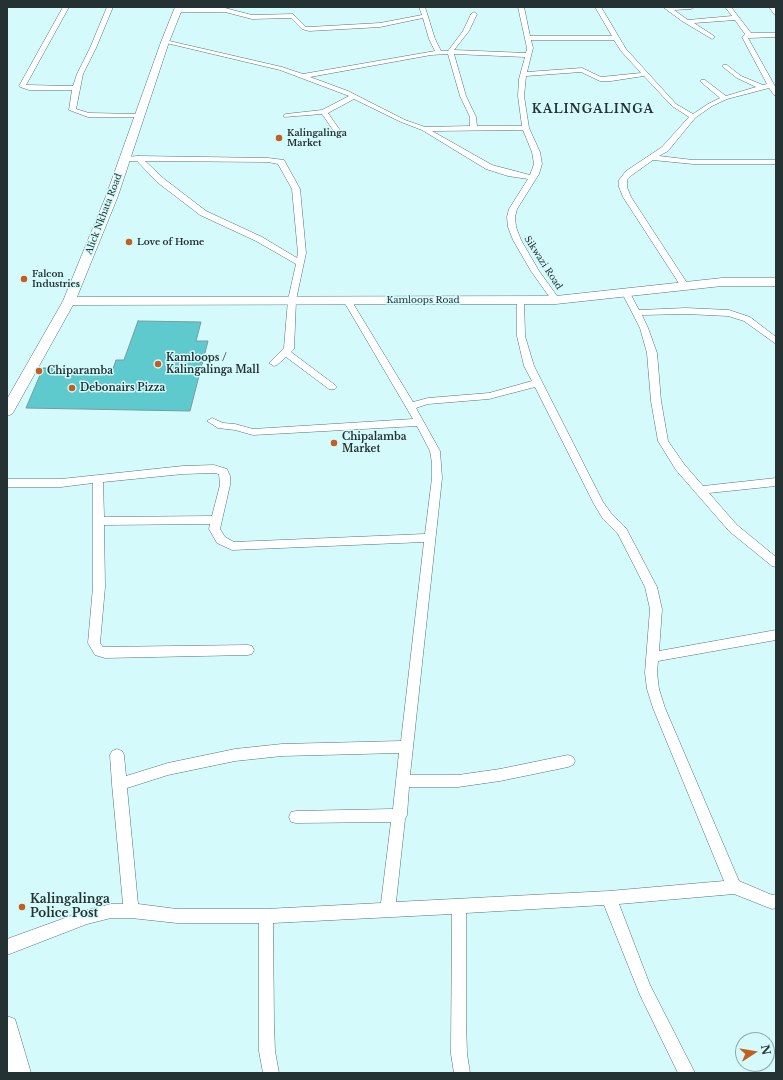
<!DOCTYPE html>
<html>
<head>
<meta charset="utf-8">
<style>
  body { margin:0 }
  #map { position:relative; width:783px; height:1080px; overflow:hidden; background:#d5fafb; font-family:"Libre Baskerville",serif }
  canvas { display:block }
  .frame { position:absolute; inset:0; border:8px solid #243233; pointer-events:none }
  .north { position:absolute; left:735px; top:1032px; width:40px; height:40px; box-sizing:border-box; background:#d5fafb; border:1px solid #8eaaab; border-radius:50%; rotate:78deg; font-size:11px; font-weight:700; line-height:16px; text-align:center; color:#243233 }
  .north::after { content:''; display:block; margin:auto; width:14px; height:18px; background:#c15f21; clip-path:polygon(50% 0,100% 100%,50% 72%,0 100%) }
</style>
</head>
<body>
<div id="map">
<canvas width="783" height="1080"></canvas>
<div class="frame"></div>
<div class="north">N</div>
</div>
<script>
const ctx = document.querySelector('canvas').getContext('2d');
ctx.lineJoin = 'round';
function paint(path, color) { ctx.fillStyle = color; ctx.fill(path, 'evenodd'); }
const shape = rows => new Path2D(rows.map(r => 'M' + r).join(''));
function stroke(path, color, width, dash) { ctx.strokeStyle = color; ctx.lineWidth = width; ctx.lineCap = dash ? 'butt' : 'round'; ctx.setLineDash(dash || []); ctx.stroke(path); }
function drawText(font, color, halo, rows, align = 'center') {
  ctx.font = font + ' "Libre Baskerville",serif'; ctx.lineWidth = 3; ctx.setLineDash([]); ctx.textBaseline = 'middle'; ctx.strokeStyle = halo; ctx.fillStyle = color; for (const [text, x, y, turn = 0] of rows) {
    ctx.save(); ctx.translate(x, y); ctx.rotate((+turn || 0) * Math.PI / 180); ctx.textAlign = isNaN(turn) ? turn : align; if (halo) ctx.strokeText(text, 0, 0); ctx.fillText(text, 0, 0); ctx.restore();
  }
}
const building = shape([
  [138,321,201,322,196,341,208,341,190,411,26,408,43,368,113,369,116,360,124,360,138,321]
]);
const street = shape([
  [63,7,69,7,26,85,73,86,77,74,90,48,107,7,113,7,96,48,83,74,76,109,89,113,140,114,143,116,142,117,88,117,69,110,72,90,29,90,20,87,19,86,63,7],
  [419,7,425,7,435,39,441,51,448,51,463,31,471,14,474,12,477,14,469,31,454,50,526,53,527,48,518,7,524,7,530,36,612,36,595,7,601,7,626,49,676,104,693,114,708,104,720,98,701,82,701,80,705,80,726,96,756,87,737,78,723,67,723,65,727,65,741,76,763,85,767,84,742,37,745,34,735,20,694,23,714,36,714,38,712,39,682,21,663,7,694,7,691,9,674,10,688,20,732,16,725,7,731,7,751,33,776,33,776,37,748,38,776,88,776,96,774,95,769,88,727,99,712,106,695,118,668,151,659,156,693,160,776,160,776,164,693,164,653,160,632,175,627,180,627,187,631,197,689,286,685,289,682,288,623,197,619,187,619,180,626,171,662,147,689,117,672,106,644,76,611,81,600,81,581,72,526,76,524,96,529,128,540,152,542,164,539,174,517,209,515,217,516,227,521,240,539,271,560,300,556,303,553,302,531,271,513,240,508,227,507,217,509,209,528,179,508,176,486,169,422,130,401,122,354,99,328,113,344,136,342,137,338,137,322,114,284,117,284,115,286,114,322,110,349,96,280,70,162,42,165,40,282,67,303,74,435,51,429,39,423,18,380,27,309,31,302,29,291,18,252,19,225,12,178,12,175,10,178,8,225,8,252,15,293,14,306,27,309,27,380,23,422,15,419,7],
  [531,40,614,40,621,51,641,73,601,77,582,68,527,72,533,48,531,40],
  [448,54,460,96,470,117,470,126,425,127,405,120,348,91,310,77,431,55,448,54],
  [454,54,525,57,519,79,518,96,522,126,477,126,476,117,466,96,454,54],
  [523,130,532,152,534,164,530,175,492,165,432,131,523,130],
  [769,7,775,7,776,15,774,14,769,7],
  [138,156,268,158,284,160,300,189,306,253,296,300,294,349,291,352,335,385,337,387,335,389,329,389,286,357,277,365,274,366,269,363,284,348,288,300,296,264,256,241,200,215,157,182,137,161,125,161,121,159,125,157,138,156],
  [145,161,268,162,278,164,292,189,298,253,297,258,262,237,206,211,163,178,145,161],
  [626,290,630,293,639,310,686,308,729,310,750,317,776,337,776,344,744,321,728,316,686,314,642,315,648,328,657,353,661,401,668,441,684,464,703,486,776,478,776,486,709,493,737,525,776,557,776,567,772,566,729,531,676,470,658,441,651,401,647,353,640,328,622,293,626,290],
  [347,297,351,300,413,402,428,398,489,393,532,381,524,366,517,336,517,300,518,298,524,298,525,336,534,366,603,502,611,513,626,528,657,587,662,609,659,651,776,630,776,640,658,661,657,673,659,689,665,708,739,881,772,895,776,894,776,908,772,909,734,894,619,904,650,985,695,1073,678,1073,640,995,604,905,466,913,466,1021,467,1054,470,1073,454,1073,451,1054,452,914,273,923,274,1025,275,1051,279,1073,263,1073,259,1051,259,923,177,923,131,918,111,918,87,924,7,955,7,939,87,910,111,904,123,904,112,784,110,755,112,751,117,749,122,751,124,755,126,776,168,763,235,749,282,744,401,741,424,542,232,550,217,543,209,529,210,524,104,525,105,587,100,643,103,647,248,645,252,646,254,650,252,654,248,655,105,658,95,655,88,643,93,587,93,483,61,487,7,487,7,479,61,479,183,466,214,465,227,469,230,476,230,485,220,529,225,537,234,542,425,534,432,478,432,463,430,451,417,426,253,435,235,430,218,428,207,421,212,418,223,423,235,424,253,429,413,419,343,300,347,297],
  [535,387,594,504,603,519,618,534,645,587,650,609,645,673,647,689,653,708,724,881,609,891,396,902,405,819,407,815,409,787,458,787,500,781,568,767,573,765,575,761,573,757,568,755,500,769,458,775,410,775,442,478,440,451,416,408,428,404,489,399,535,387],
  [214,473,219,474,220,485,212,516,104,517,103,482,183,474,214,473],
  [399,753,393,809,296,811,291,812,289,817,291,822,296,823,391,822,381,903,266,909,177,909,138,904,127,788,168,775,235,761,282,756,399,753]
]);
const secondary = shape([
  [175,7,183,7,169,42,118,196,77,297,556,296,722,278,776,278,776,286,722,286,556,304,73,305,14,411,12,414,7,416,7,399,63,301,106,196,161,42,175,7],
  [7,1016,15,1019,31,1073,7,1073,7,1016]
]);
const markers = [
  [279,138,4,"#c15f21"],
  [129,242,4,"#c15f21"],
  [24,279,4,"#c15f21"],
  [158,364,4,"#c15f21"],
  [39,371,4,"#c15f21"],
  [72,388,4,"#c15f21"],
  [334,443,4,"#c15f21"],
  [22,907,4,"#c15f21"]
];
const farPoinames = [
  ["Kalingalinga",287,133],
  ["Market",287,143],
  ["Love of Home",137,242],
  ["Falcon",32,274],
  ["Industries",32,284]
];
const farStreetnames = [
  ["Alick Nkhata Road",104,214,-69],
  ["Sikwazi Road",543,263,57],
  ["Kamloops Road",423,300]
];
const poiNames = [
  ["Kamloops /",166,358],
  ["Kalingalinga Mall",166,370],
  ["Chiparamba",47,371],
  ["Debonairs Pizza",80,388],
  ["Chipalamba",342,437],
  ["Market",342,449]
];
const farDistrictnames = [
  ["KALINGALINGA",593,110]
];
const nearPoinames = [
  ["Kalingalinga",30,900],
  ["Police Post",30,914]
];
paint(building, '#5fcace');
stroke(building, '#789b9c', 1);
stroke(street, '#527475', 1);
stroke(secondary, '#527475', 1);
paint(street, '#fff');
paint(secondary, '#fff');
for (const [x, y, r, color] of markers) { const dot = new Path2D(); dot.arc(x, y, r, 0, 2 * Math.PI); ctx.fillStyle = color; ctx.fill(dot); stroke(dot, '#d5fafb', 1.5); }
drawText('bold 9px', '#243233', '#d5fafb', farPoinames, 'left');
drawText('9px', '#243233', '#d5fafb', farStreetnames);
drawText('bold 10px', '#243233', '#d5fafb', poiNames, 'left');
ctx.letterSpacing = '1px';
drawText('bold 12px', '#243233', '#d5fafb', farDistrictnames);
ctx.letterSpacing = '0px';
drawText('bold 12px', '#243233', '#d5fafb', nearPoinames, 'left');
</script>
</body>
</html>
